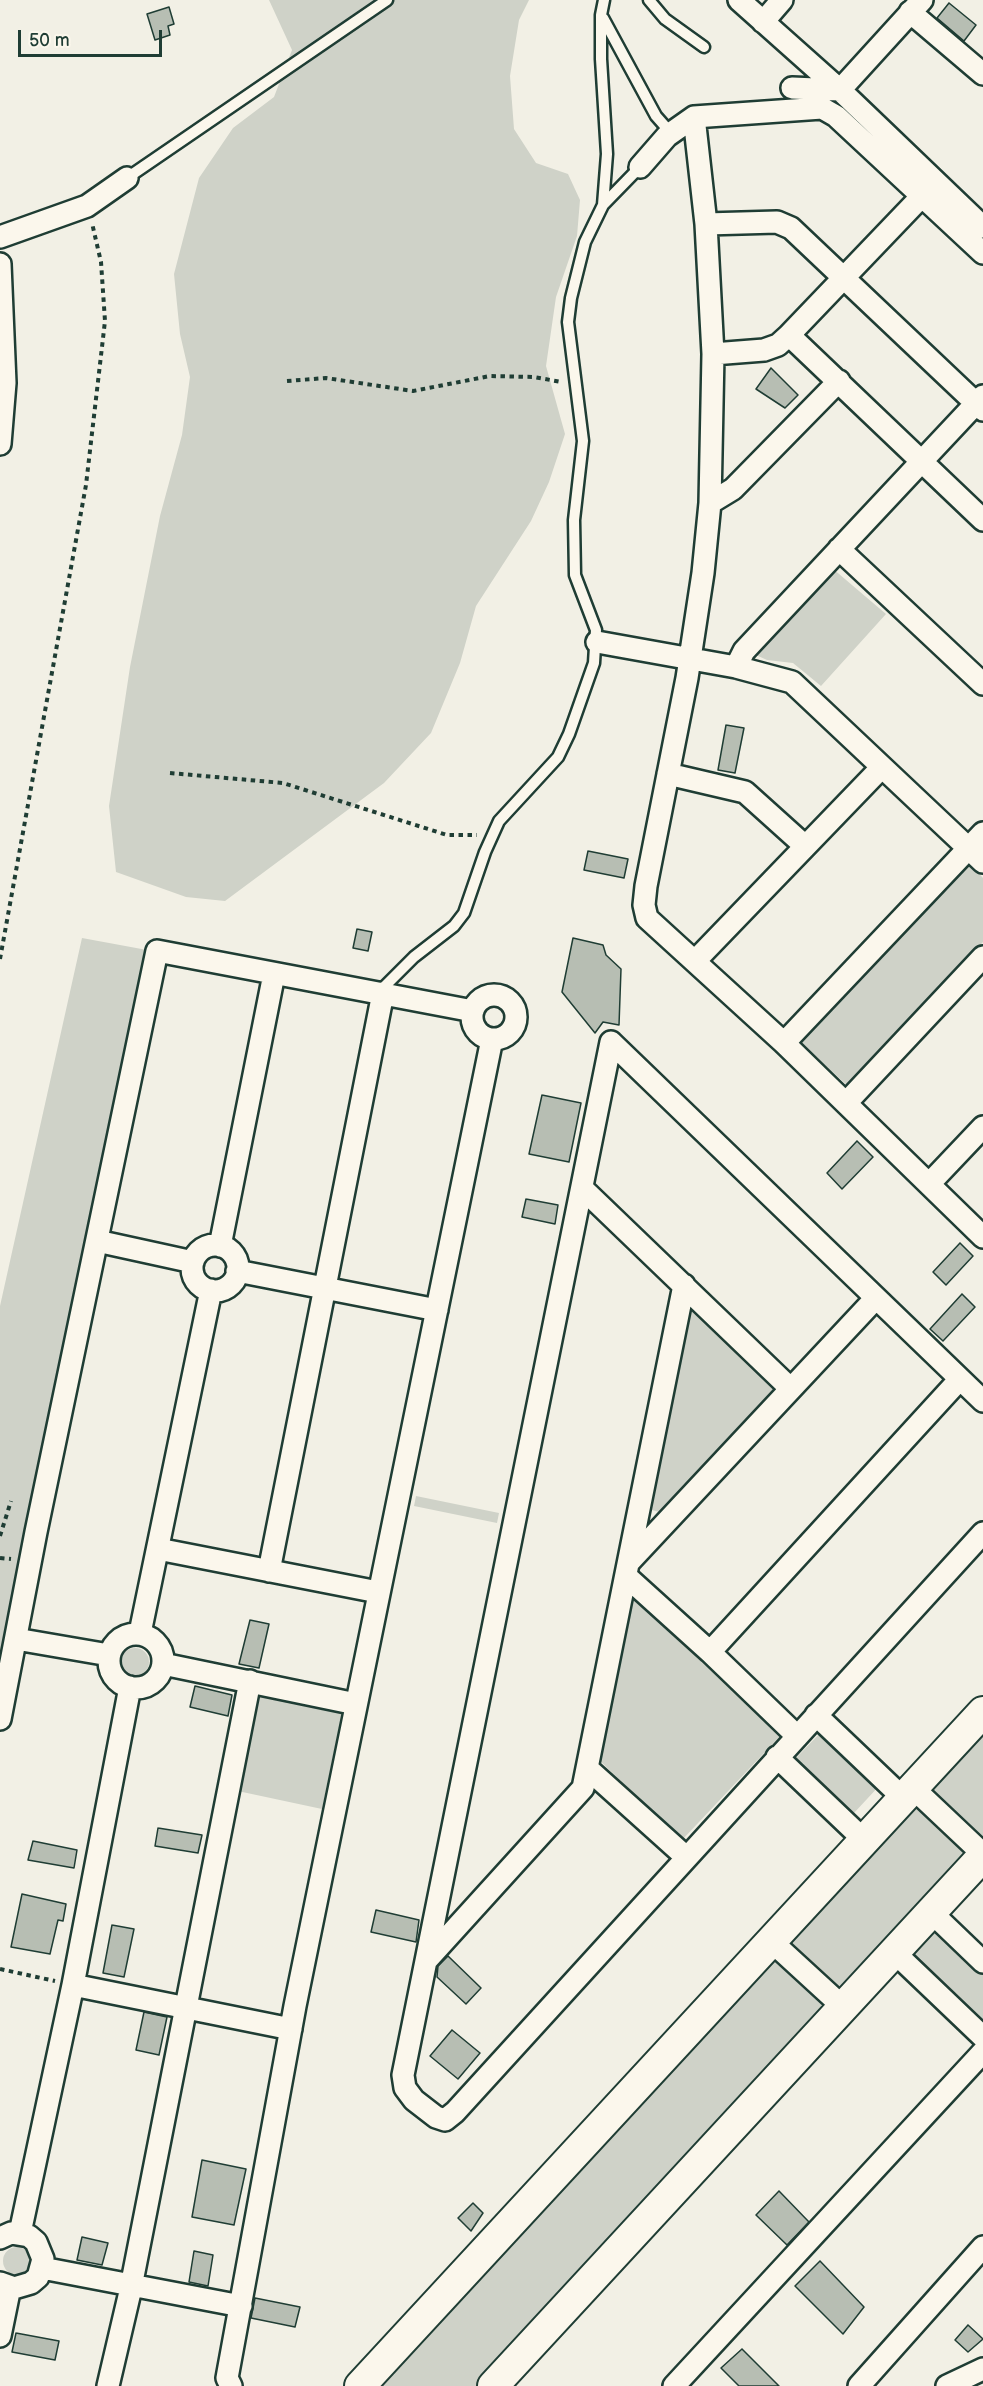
<!DOCTYPE html>
<html>
<head>
<meta charset="utf-8">
<style>
  body { margin:0 }
  #map { position:relative; width:983px; height:2386px; overflow:hidden; background:#f2f0e5; font-family:"Balsamiq Sans",sans-serif }
  canvas { display:block }
  .scale { position:absolute; left:18px; top:30px; width:144px; height:27px; box-sizing:border-box; border:3px solid #1f3d34; border-top:0; padding-left:8px; font-size:18px; line-height:21px; white-space:nowrap; color:#1f3d34; -webkit-text-stroke:4px #fbf7ec; paint-order:stroke }
</style>
</head>
<body>
<div id="map">
<canvas width="983" height="2386"></canvas>
<div class="scale">50 m</div>
</div>
<script>
const ctx = document.querySelector('canvas').getContext('2d');
ctx.lineJoin = 'round';
function paint(path, color) { ctx.fillStyle = color; ctx.fill(path, 'evenodd'); }
const shape = rows => new Path2D(rows.map(r => 'M' + r).join(''));
function stroke(path, color, width, dash) { ctx.strokeStyle = color; ctx.lineWidth = width; ctx.lineCap = dash ? 'butt' : 'round'; ctx.setLineDash(dash || []); ctx.stroke(path); }
const green = shape([
  [269,0,529,0,519,20,510,76,514,129,536,163,568,174,580,200,577,236,556,297,546,366,565,434,549,482,531,521,476,606,460,663,431,733,384,783,225,901,186,897,116,872,109,806,130,667,160,516,182,435,190,377,180,334,174,274,199,178,233,128,274,97,292,50],
  [832,568,886,614,821,686,793,663,767,660,756,655,756,646],
  [969,862,983,878,983,942,849,1087,799,1041],
  [82,938,147,950,29,1510,0,1657,0,1306],
  [689,1300,778,1388,663,1513,648,1509],
  [416,1496,499,1513,497,1523,414,1506],
  [631,1593,782,1734,682,1840,598,1759],
  '121 1662a14 14 0 1 1 28 0a14 14 0 1 1-28 0Z',
  [253,1694,342,1713,322,1809,233,1790],
  [823,1730,880,1785,854,1813,796,1758],
  [983,1730,983,1839,929,1788],
  [914,1802,969,1853,840,1991,785,1940],
  [936,1928,983,1973,983,2027,909,1956],
  [771,1959,782,1961,821,2001,821,2014,478,2386,381,2386,423,2343],
  '3 2261a14 14 0 1 1 28 0a14 14 0 1 1-28 0Z'
]);
const building = shape([
  [949,3,976,25,964,41,937,18,949,3],
  [169,7,174,24,168,26,170,35,155,40,147,14,169,7],
  [771,368,798,395,785,408,756,389,771,368],
  [726,725,744,728,735,773,718,770,726,725],
  [588,851,628,859,624,878,584,870,588,851],
  [357,929,372,932,368,951,353,948,357,929],
  [573,938,603,945,606,955,621,969,619,1025,603,1022,595,1033,562,992,573,938],
  [542,1095,581,1103,569,1162,529,1154,542,1095],
  [857,1141,873,1157,842,1189,827,1173,857,1141],
  [526,1199,558,1205,555,1224,522,1217,526,1199],
  [960,1243,973,1256,946,1285,933,1272,960,1243],
  [962,1294,975,1307,943,1341,930,1329,962,1294],
  [250,1620,269,1624,259,1668,239,1664,250,1620],
  [195,1686,232,1695,228,1716,190,1707,195,1686],
  [158,1828,202,1835,198,1853,155,1846,158,1828],
  [33,1841,77,1850,74,1868,28,1860,33,1841],
  [22,1894,66,1904,63,1921,58,1920,50,1954,11,1947,22,1894],
  [376,1910,419,1920,416,1942,371,1932,376,1910],
  [112,1925,134,1929,124,1977,103,1973,112,1925],
  [448,1956,481,1988,466,2004,437,1977,438,1966,448,1956],
  [144,2012,167,2017,159,2055,136,2050,144,2012],
  [452,2030,480,2053,458,2079,430,2056,452,2030],
  [202,2160,246,2169,234,2225,192,2217,202,2160],
  [779,2191,809,2222,787,2245,756,2215,779,2191],
  [473,2203,483,2213,471,2231,458,2218,473,2203],
  [82,2237,108,2243,102,2265,77,2260,82,2237],
  [194,2251,213,2255,208,2286,189,2282,194,2251],
  [820,2261,864,2307,843,2334,795,2286,820,2261],
  [255,2298,300,2307,295,2327,251,2318,255,2298],
  [968,2325,983,2339,968,2352,955,2340,968,2325],
  [16,2333,59,2341,55,2360,12,2352,16,2333],
  [742,2349,779,2386,739,2386,721,2368,742,2349]
]);
const path = shape([
  [287,381,326,378,413,391,490,376,534,377,561,382],
  [170,773,283,783,447,835,477,835],
  [0,959,86,485,105,321,101,262,92,223],
  [0,1536,11,1501],
  [0,1558,11,1559],
  [0,1969,55,1981]
]);
const lane = shape([
  [649,0,665,19,704,47],
  [603,18,656,116,671,133],
  [127,178,387,0],
  [603,205,607,154,601,59,601,15,604,0],
  [379,992,414,957,454,926,464,913,485,852,499,821,558,757,569,734,594,663,596,630,575,575,574,520,583,441,568,322,571,298,585,242,603,205,640,167]
]);
const street = shape([
  [739,0,840,90,983,227],
  [910,12,983,74],
  [763,22,782,0],
  [792,88,840,90,922,0],
  [694,117,706,224,713,354,710,503,703,573,687,678,646,886,644,905,647,918,784,1043,983,1237],
  [640,167,667,136,694,117,822,108,836,116,983,253],
  [706,224,777,222,791,228,983,410],
  [0,237,87,206,127,178],
  [0,264,5,383,0,444],
  [789,335,922,196],
  [713,354,764,350,778,345,789,335,983,520],
  [710,503,733,489,839,381],
  [839,549,983,684],
  [597,642,736,667,792,682,983,862],
  [736,667,744,651,983,396],
  [668,774,745,792,805,846],
  [695,961,882,767],
  '472 1017a22 22 0 1 1 44 0a22 22 0 1 1-44 0Z',
  [611,1042,403,2075,405,2088,414,2100,436,2117,445,2120,455,2112,983,1533],
  [611,1042,983,1401],
  [784,1043,983,833],
  [846,1103,983,957],
  [929,1184,983,1127],
  [582,1188,791,1389],
  [97,1241,193,1262],
  '192 1268a23 23 0 1 1 46 0a23 23 0 1 1-46 0Z',
  [220,1246,274,974],
  [237,1271,437,1310],
  [158,1549,378,1592],
  [629,1562,876,1298],
  [269,1571,383,993],
  [626,1576,710,1652,797,1736],
  [140,1633,211,1290],
  '109 1661a27 27 0 1 1 54 0a27 27 0 1 1-54 0Z',
  [16,1639,109,1655],
  [710,1652,960,1379],
  [163,1664,356,1704],
  [816,1715,902,1797],
  [0,1719,36,1532,157,951,473,1011],
  [777,1757,863,1839],
  [587,1768,686,1857],
  [912,1787,983,1854],
  [931,1912,983,1962],
  [770,1940,843,2007],
  [894,1952,983,2037],
  [426,1961,583,1788,684,1285],
  [73,1985,291,2029],
  [20,2233,73,1985,130,1687],
  [0,2238,11,2233,29,2236,36,2242,43,2259,38,2277,31,2283,14,2288,0,2283],
  [42,2268,241,2306],
  [0,2336,10,2287],
  [108,2386,130,2292,250,1681],
  [231,2386,227,2378,295,2006,492,1039],
  [674,2386,983,2052],
  [859,2386,983,2247],
  [947,2386,983,2369]
]);
const secondary = shape([
  [360,2386,983,1712],
  [493,2386,983,1856]
]);
paint(green, '#cfd2c8');
paint(building, '#b7beb3');
stroke(building, '#1f3d34', 1.5);
stroke(lane, '#1f3d34', 15);
stroke(street, '#1f3d34', 26);
stroke(secondary, '#1f3d34', 34);
stroke(path, '#1f3d34', 4, [4.5, 4.5]);
stroke(lane, '#fbf7ec', 10);
stroke(street, '#fbf7ec', 21);
stroke(secondary, '#fbf7ec', 30);
</script>
</body>
</html>
